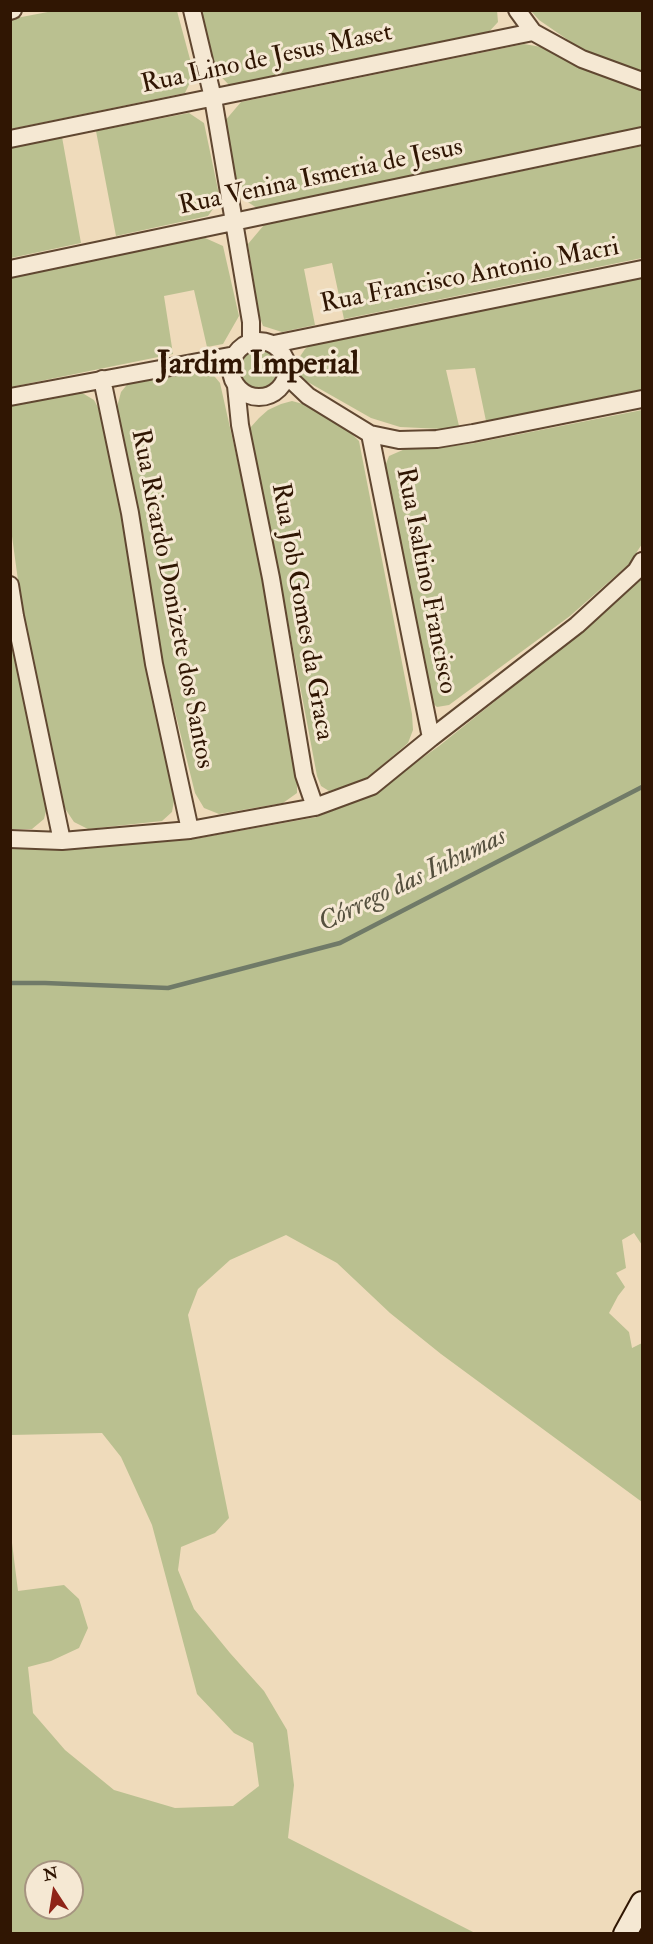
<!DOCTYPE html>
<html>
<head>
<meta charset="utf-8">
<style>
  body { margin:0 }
  #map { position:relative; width:653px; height:1944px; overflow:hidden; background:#efdbbb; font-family:"IM FELL Double Pica",serif }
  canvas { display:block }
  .frame { position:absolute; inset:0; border:12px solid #301603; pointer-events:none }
  .north { position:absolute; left:24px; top:1860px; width:60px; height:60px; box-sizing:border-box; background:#f5e8d3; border:2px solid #a69480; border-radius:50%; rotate:348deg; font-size:16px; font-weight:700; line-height:24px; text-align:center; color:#301603 }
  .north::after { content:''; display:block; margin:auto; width:21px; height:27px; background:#8f2418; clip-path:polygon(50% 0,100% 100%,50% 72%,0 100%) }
</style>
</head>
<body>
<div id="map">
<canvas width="653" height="1944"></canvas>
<div class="frame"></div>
<div class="north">N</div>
</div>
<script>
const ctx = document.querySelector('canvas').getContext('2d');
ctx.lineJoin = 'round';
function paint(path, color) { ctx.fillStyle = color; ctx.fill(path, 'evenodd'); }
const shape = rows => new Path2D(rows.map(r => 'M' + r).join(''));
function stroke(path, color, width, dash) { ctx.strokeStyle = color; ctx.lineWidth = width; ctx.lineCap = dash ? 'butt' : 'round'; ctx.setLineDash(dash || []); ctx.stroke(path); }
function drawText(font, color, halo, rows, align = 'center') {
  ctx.font = font + ' "IM FELL Double Pica",serif'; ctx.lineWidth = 6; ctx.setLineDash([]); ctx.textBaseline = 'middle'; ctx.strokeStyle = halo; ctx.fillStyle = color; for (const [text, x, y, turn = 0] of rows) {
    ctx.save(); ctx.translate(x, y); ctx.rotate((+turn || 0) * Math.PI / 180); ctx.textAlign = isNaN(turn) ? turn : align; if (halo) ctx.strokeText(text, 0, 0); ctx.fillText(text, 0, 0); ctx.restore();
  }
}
const green = shape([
  [497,10,498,22,486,35,229,85,210,65,199,11],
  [53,11,177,11,194,74,185,93,11,129,11,19],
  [531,11,642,11,642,72,584,51,539,20],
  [524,44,541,47,577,66,642,89,642,128,257,208,240,197,224,122,241,102],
  [189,113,204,123,220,199,208,216,116,236,96,131],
  [62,137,81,243,11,258,11,147],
  [642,146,642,258,344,319,332,263,304,269,315,325,282,332,263,326,259,315,248,244,264,225],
  [203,237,223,246,239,316,223,344,207,347,194,290,164,296,173,354,11,387,11,277],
  [642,276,642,391,486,421,475,368,446,370,459,426,442,429,400,427,371,418,306,381,300,375,299,358,305,349,315,341],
  '238 369a22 22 0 1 1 44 0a22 22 0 1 1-44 0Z',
  [198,366,210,371,220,383,264,579,297,777,297,793,283,803,219,814,204,808,195,793,163,663,139,512,117,407,121,392,130,381],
  [79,391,94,400,100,411,123,515,175,795,172,812,162,821,88,829,74,822,64,807,23,617,11,529,10,406],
  [292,401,303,404,349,431,359,441,412,714,413,730,408,743,365,780,329,791,321,786,317,776,280,579,250,444,250,428,259,418,268,410,281,404],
  [642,410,642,544,629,564,570,616,449,705,437,707,430,701,384,469,389,456,405,449,440,448,475,443],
  [642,576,642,1245,634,1233,622,1240,626,1268,616,1273,625,1287,618,1296,609,1313,629,1332,632,1348,642,1343,642,1502,441,1354,390,1313,337,1263,286,1235,230,1260,198,1289,188,1315,229,1518,215,1533,181,1547,178,1570,194,1609,230,1653,264,1691,287,1730,294,1785,288,1838,475,1933,11,1933,10,1527,18,1591,64,1585,79,1599,88,1628,79,1648,51,1661,28,1667,33,1713,65,1750,114,1790,175,1808,233,1806,259,1786,253,1743,234,1733,197,1694,152,1525,121,1457,102,1433,11,1435,11,845,63,850,194,839,317,817,376,791,439,746,584,630],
  [36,1872,72,1872,72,1908,36,1908],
  [10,631,48,803,44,819,32,829,11,829]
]);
const stream = shape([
  [10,983,45,983,168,988,340,943,642,787]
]);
const minor = shape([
  [192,10,213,98,251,322,251,342],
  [517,10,533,32,582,59,642,81],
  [10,11,13,10],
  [10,139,533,32],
  [10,269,642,136],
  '231 369a28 28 0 1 1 56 0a28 28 0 1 1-56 0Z',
  [274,344,642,269],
  [287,376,308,396,370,434,399,440,437,439,473,433,642,399],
  [102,379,130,513,154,664,190,830],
  [236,386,240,425,271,578,304,775,315,807],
  [10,397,235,355],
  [370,434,431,738],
  [10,585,15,616,62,841],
  [10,839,62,841,190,830,315,807,372,786,431,738,577,625,636,571,642,561]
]);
const secondary = shape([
  [625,1934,642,1903]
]);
const streetNames = [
  ["Rua Lino de Jesus Maset",267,60,-12],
  ["Rua Venina Ismeria de Jesus",321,178,-12],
  ["Rua Francisco Antonio Macri",470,277,-11],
  ["Rua Isaltino Francisco",425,581,79],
  ["Rua Ricardo Donizete dos Santos",171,599,79],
  ["Rua Job Gomes da Graca",301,612,80]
];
const waterNames = [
  ["Córrego das Inhumas",413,881,-26]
];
const districtNames = [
  ["Jardim Imperial",258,366]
];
paint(green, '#bac090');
stroke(stream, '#707a68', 4.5);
stroke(minor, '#604731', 20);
stroke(secondary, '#301603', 26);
stroke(minor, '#f5e8d3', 16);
stroke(secondary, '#f5e8d3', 22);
drawText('26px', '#301603', '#f5e8d3', streetNames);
drawText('italic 27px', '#55503e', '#f5e8d3', waterNames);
drawText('bold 32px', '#301603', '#f5e8d3', districtNames);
</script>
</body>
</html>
